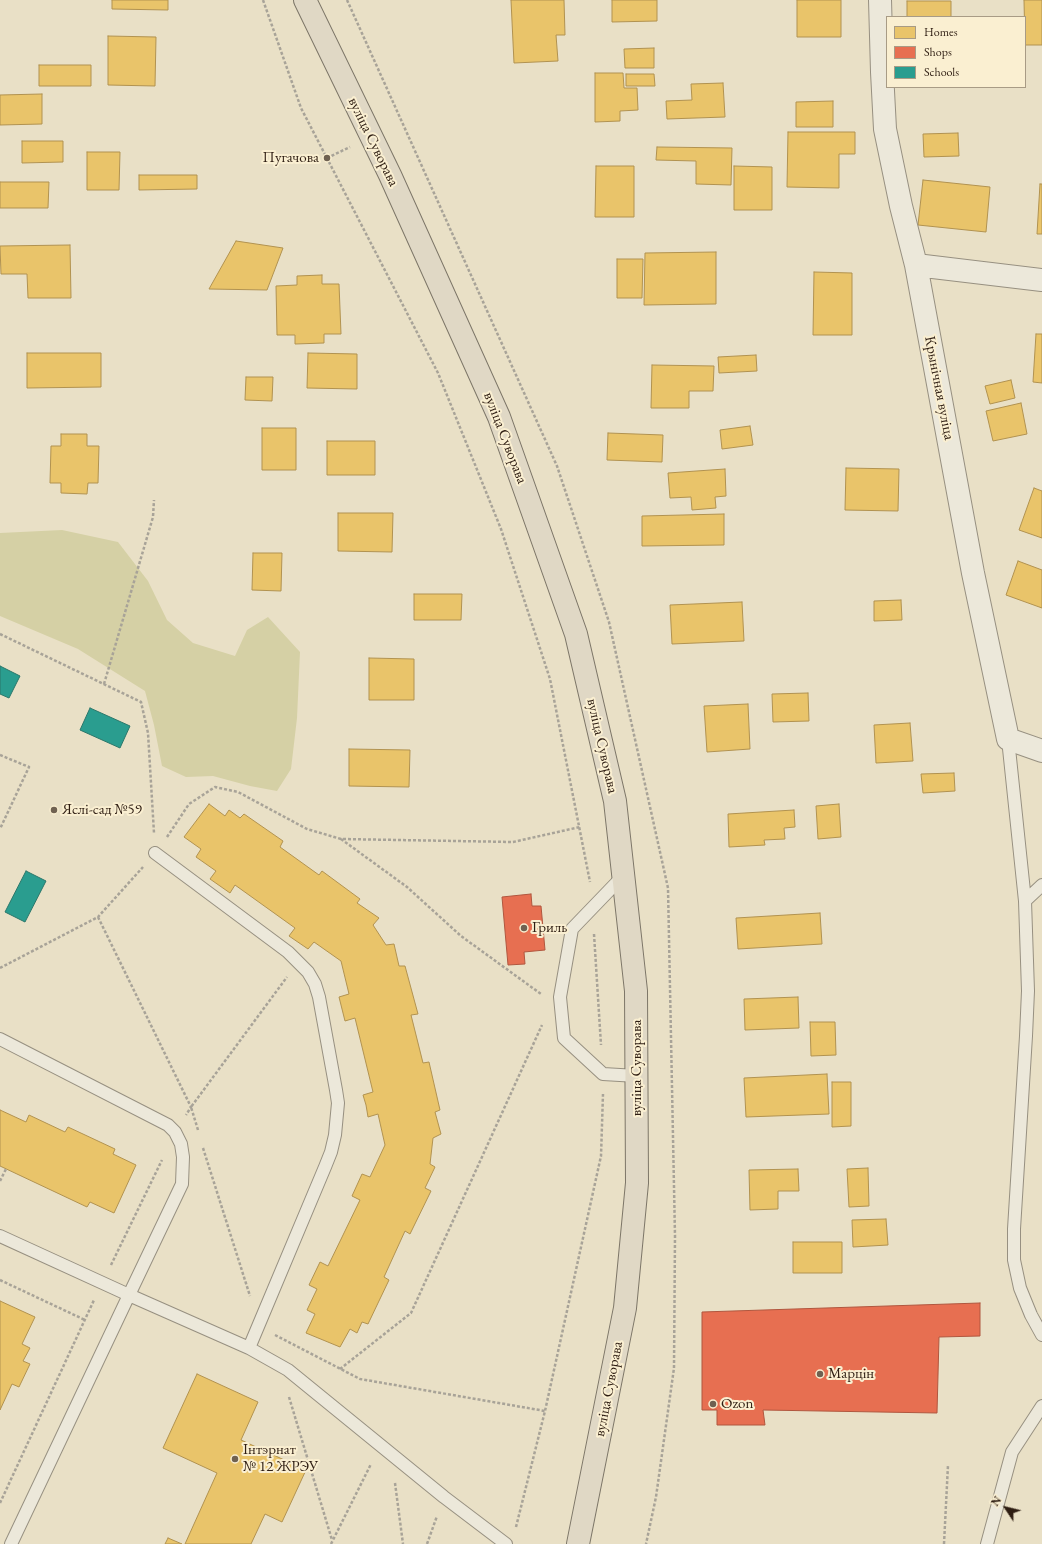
<!DOCTYPE html>
<html>
<head>
<meta charset="utf-8">
<style>
  body { margin:0 }
  #map { position:relative; width:1042px; height:1544px; overflow:hidden; background:#e9e0c6; font-family:"EB Garamond",serif }
  canvas { display:block }
  .legend { position:absolute; left:886px; top:16px; width:140px; height:72px; box-sizing:border-box; background:#faefd1; border:1px solid #a89b85; margin:0; padding:5px 7px; list-style:none; font-size:12px; color:#2e1d12 }
  .legend li { display:flex; align-items:center; gap:8px; height:20px }
  .legend b { width:20px; border:1px solid #a89b85 }
  .north { position:absolute; left:986px; top:1488px; width:40px; height:40px; -webkit-text-stroke:3px #faefd1; paint-order:stroke; rotate:305deg; font-size:11px; font-weight:700; line-height:16px; text-align:center; color:#2e1d12 }
  .north::after { content:''; display:block; margin:auto; width:14px; height:18px; background:#2e1d12; clip-path:polygon(50% 0,100% 100%,50% 72%,0 100%) }
</style>
</head>
<body>
<div id="map">
<canvas width="1042" height="1544"></canvas>
<ul class="legend">
<li><b style="height:11px;background:#e9c46a"></b>Homes</li>
<li><b style="height:11px;background:#e76f51"></b>Shops</li>
<li><b style="height:11px;background:#2a9d8f"></b>Schools</li>
</ul>
<div class="north">N</div>
</div>
<script>
const ctx = document.querySelector('canvas').getContext('2d');
ctx.lineJoin = 'round';
function paint(path, color) { ctx.fillStyle = color; ctx.fill(path, 'evenodd'); }
const shape = rows => new Path2D(rows.map(r => 'M' + r).join(''));
function stroke(path, color, width, dash) { ctx.strokeStyle = color; ctx.lineWidth = width; ctx.lineCap = dash ? 'butt' : 'round'; ctx.setLineDash(dash || []); ctx.stroke(path); }
function drawText(font, color, halo, rows, align = 'center') {
  ctx.font = font + ' "EB Garamond",serif'; ctx.lineWidth = 4; ctx.setLineDash([]); ctx.textBaseline = 'middle'; ctx.strokeStyle = halo; ctx.fillStyle = color; for (const [text, x, y, turn = 0] of rows) {
    ctx.save(); ctx.translate(x, y); ctx.rotate((+turn || 0) * Math.PI / 180); ctx.textAlign = isNaN(turn) ? turn : align; if (halo) ctx.strokeText(text, 0, 0); ctx.fillText(text, 0, 0); ctx.restore();
  }
}
const green = shape([
  [62,530,118,542,148,581,167,620,193,643,235,656,247,630,268,617,300,652,297,718,291,769,277,791,250,786,213,776,186,777,162,766,154,725,145,691,78,649,0,616,0,533]
]);
const homes = shape([
  [112,0,168,0,168,10,112,9,112,0],
  [511,0,564,0,565,35,556,35,558,61,514,63,511,0],
  [612,0,657,0,657,21,612,22,612,0],
  [797,0,841,0,841,37,797,37,797,0],
  [1024,0,1042,0,1042,45,1025,45,1024,0],
  [907,1,951,1,951,17,907,17,907,1],
  [108,36,156,37,155,86,108,85,108,36],
  [654,48,654,68,625,68,624,49,654,48],
  [39,65,91,65,91,86,39,86,39,65],
  [595,73,623,73,624,88,637,88,638,110,620,111,620,121,595,122,595,73],
  [626,74,654,74,655,86,626,86,626,74],
  [723,83,725,117,667,119,666,101,692,100,691,84,723,83],
  [42,94,42,124,0,125,0,95,42,94],
  [833,101,833,127,796,127,796,102,833,101],
  [788,132,855,132,855,154,839,154,839,188,787,187,788,132],
  [958,133,959,156,924,157,923,134,958,133],
  [22,141,63,141,63,162,22,163,22,141],
  [657,147,732,148,731,185,696,184,696,161,656,160,657,147],
  [87,152,120,152,119,190,87,190,87,152],
  [596,166,634,166,634,217,595,217,596,166],
  [734,166,772,167,772,210,734,210,734,166],
  [139,175,197,175,197,189,139,190,139,175],
  [923,180,990,187,986,232,918,225,923,180],
  [0,182,49,182,48,208,0,208,0,182],
  [1040,184,1042,184,1042,234,1037,234,1040,184],
  [236,241,283,248,267,290,209,289,236,241],
  [70,245,71,298,28,298,27,274,1,274,0,246,70,245],
  [716,252,716,304,644,305,645,253,716,252],
  [617,259,643,259,642,298,617,298,617,259],
  [814,272,852,273,852,335,813,335,814,272],
  [322,275,322,284,339,284,341,334,324,334,324,343,295,344,295,335,277,335,276,286,297,285,297,276,322,275],
  [1036,334,1042,334,1042,383,1033,382,1036,334],
  [27,353,101,353,101,387,27,388,27,353],
  [308,353,357,354,357,389,307,388,308,353],
  [756,355,757,371,719,373,718,357,756,355],
  [652,365,714,366,713,391,689,391,689,408,651,408,652,365],
  [246,377,273,377,272,401,245,400,246,377],
  [1011,380,1015,398,990,404,985,386,1011,380],
  [1021,403,1027,434,993,441,986,411,1021,403],
  [750,426,753,445,722,449,720,430,750,426],
  [262,428,296,428,296,470,262,470,262,428],
  [608,433,663,435,662,462,607,460,608,433],
  [61,434,87,434,87,446,99,446,98,483,88,483,87,494,61,493,61,483,50,483,51,446,61,446,61,434],
  [327,441,375,441,375,475,327,475,327,441],
  [846,468,899,469,898,511,845,510,846,468],
  [725,469,726,496,715,497,716,508,692,510,691,497,670,498,668,473,725,469],
  [1034,488,1042,491,1042,538,1019,530,1034,488],
  [338,513,393,513,392,552,338,551,338,513],
  [724,514,724,545,642,546,642,516,724,514],
  [253,553,282,553,281,591,252,590,253,553],
  [1018,561,1042,570,1042,608,1006,595,1018,561],
  [414,594,462,594,461,620,414,620,414,594],
  [901,600,902,620,874,621,874,601,901,600],
  [742,602,744,641,672,644,670,605,742,602],
  [369,658,414,659,414,700,369,700,369,658],
  [808,693,809,721,773,722,772,694,808,693],
  [748,704,750,749,707,752,704,706,748,704],
  [910,723,913,761,876,763,874,725,910,723],
  [349,749,410,750,409,787,349,786,349,749],
  [954,773,955,791,923,793,921,774,954,773],
  [209,804,225,816,229,810,240,818,244,814,283,841,280,847,319,875,322,871,360,899,357,903,379,918,373,925,386,945,394,944,399,966,405,966,418,1014,411,1015,423,1063,429,1062,440,1110,435,1112,441,1134,433,1138,430,1164,435,1167,425,1188,431,1191,410,1234,405,1231,384,1277,389,1280,368,1324,362,1322,357,1333,350,1329,340,1347,306,1333,315,1314,307,1310,317,1289,309,1285,320,1262,328,1266,360,1200,352,1196,362,1174,370,1177,385,1145,378,1114,368,1117,366,1105,363,1095,373,1092,355,1018,345,1021,339,997,349,994,341,961,314,942,308,949,289,936,295,928,235,885,230,893,210,879,216,871,196,857,201,849,184,837,209,804],
  [839,804,841,837,818,839,816,806,839,804],
  [794,810,795,827,784,828,785,839,764,840,765,845,729,847,728,814,794,810],
  [820,913,822,944,738,949,736,918,820,913],
  [798,997,799,1028,745,1030,744,999,798,997],
  [810,1022,835,1022,836,1055,811,1056,810,1022],
  [827,1074,829,1114,746,1117,744,1078,827,1074],
  [832,1082,851,1082,851,1126,832,1127,832,1082],
  [0,1110,26,1122,29,1115,65,1132,68,1127,115,1149,113,1154,136,1165,114,1213,90,1202,87,1207,0,1166,0,1110],
  [868,1168,869,1206,849,1207,847,1169,868,1168],
  [798,1169,799,1191,778,1191,778,1209,750,1210,749,1170,798,1169],
  [886,1219,888,1245,853,1247,852,1220,886,1219],
  [793,1242,842,1242,842,1273,793,1273,793,1242],
  [0,1301,35,1317,22,1344,30,1348,23,1361,30,1364,19,1387,12,1384,0,1410,0,1301],
  [197,1374,258,1402,241,1440,306,1470,282,1522,265,1514,251,1544,185,1544,217,1473,163,1448,197,1374],
  [168,1538,182,1544,165,1544,168,1538]
]);
const shops = shape([
  [531,894,532,906,541,906,545,950,524,952,525,964,508,965,502,897,531,894],
  [980,1303,980,1336,939,1337,937,1413,763,1410,765,1425,717,1425,717,1410,702,1410,702,1312,980,1303]
]);
const schools = shape([
  [0,666,20,676,9,698,0,694,0,666],
  [90,708,130,726,120,748,80,730,90,708],
  [26,871,46,881,25,922,5,912,26,871]
]);
const path = shape([
  [263,0,301,108,438,373,501,529,550,679,590,882],
  [347,0,557,466,609,622,668,888,675,1236,674,1368,656,1497,646,1544],
  [327,158,350,147],
  [0,634,141,702,148,733,154,833],
  [104,684,153,517,154,500],
  [0,755,29,767,0,829],
  [167,837,189,804,215,787,238,792,307,829,341,839,513,842,580,827],
  [341,839,407,887,461,936,541,994],
  [98,917,191,1107,186,1115],
  [594,934,601,1045],
  [0,968,98,917,143,867],
  [198,1130,191,1107,287,977],
  [203,1148,250,1296],
  [0,1181,6,1169],
  [111,1265,162,1160],
  [0,1280,85,1320],
  [275,1335,360,1379,545,1411],
  [340,1369,411,1313,542,1025],
  [289,1397,332,1540],
  [395,1483,403,1544],
  [0,1503,94,1300],
  [516,1527,545,1411,601,1156,603,1094],
  [331,1544,371,1464],
  [427,1544,437,1516],
  [944,1544,948,1465]
]);
const lane = shape([
  [1008,739,1025,901,1028,991,1026,1036,1014,1229,1014,1260,1020,1288,1031,1315,1042,1335],
  [155,853,288,952,308,972,315,984,319,997,336,1090,338,1103,335,1135,331,1152,325,1167,249,1348],
  [624,875,572,929,560,997,564,1038,603,1074,637,1076],
  [1025,901,1042,885],
  [0,1039,168,1125,175,1132,181,1144,183,1157,182,1184,129,1295,0,1236],
  [11,1544,129,1295,249,1348,288,1370,444,1497,506,1544],
  [987,1544,1012,1452,1042,1406]
]);
const street = shape([
  [880,0,882,72,885,129,901,206,916,265,973,573,1008,739,1042,751],
  [916,265,1042,280]
]);
const primary = shape([
  [305,0,390,175,499,417,576,634,615,801,636,991,637,1183,625,1308,578,1544]
]);
const markers = [
  [327,158,4,"#6f6151"],
  [54,810,4,"#6f6151"],
  [524,928,4,"#6f6151"],
  [820,1374,4,"#6f6151"],
  [713,1404,4,"#6f6151"],
  [235,1459,4,"#6f6151"]
];
const streetNames = [
  ["вуліца Суворава",373,142,64],
  ["Крынічная вуліца",939,388,79],
  ["вуліца Суворава",505,438,69],
  ["вуліца Суворава",602,746,77],
  ["вуліца Суворава",637,1068,-90],
  ["вуліца Суворава",609,1389,-79]
];
const poiNames = [
  ["Пугачова",319,158,"right"],
  ["Яслі-сад №59",62,810],
  ["Гриль",532,928],
  ["Марцін",828,1374],
  ["Ozon",721,1404],
  ["Інтэрнат",243,1450],
  ["№ 12 ЖРЭУ",243,1467]
];
paint(green, '#d5d0a5');
paint(homes, '#e9c46a');
stroke(homes, '#b19250', 1);
paint(shops, '#e76f51');
stroke(shops, '#b0563e', 1);
paint(schools, '#2a9d8f');
stroke(schools, '#2b776a', 1);
stroke(lane, '#979081', 14);
stroke(street, '#979081', 24);
stroke(primary, '#7d7668', 24);
stroke(path, '#a8a398', 2.5, [3, 2]);
stroke(lane, '#ece8da', 12);
stroke(street, '#ece8da', 22);
stroke(primary, '#e0d8c5', 22);
for (const [x, y, r, color] of markers) { const dot = new Path2D(); dot.arc(x, y, r, 0, 2 * Math.PI); ctx.fillStyle = color; ctx.fill(dot); stroke(dot, '#faefd1', 1.5); }
drawText('15px', '#2e1d12', '#faefd1', streetNames);
drawText('15px', '#2e1d12', '#faefd1', poiNames, 'left');
</script>
</body>
</html>
